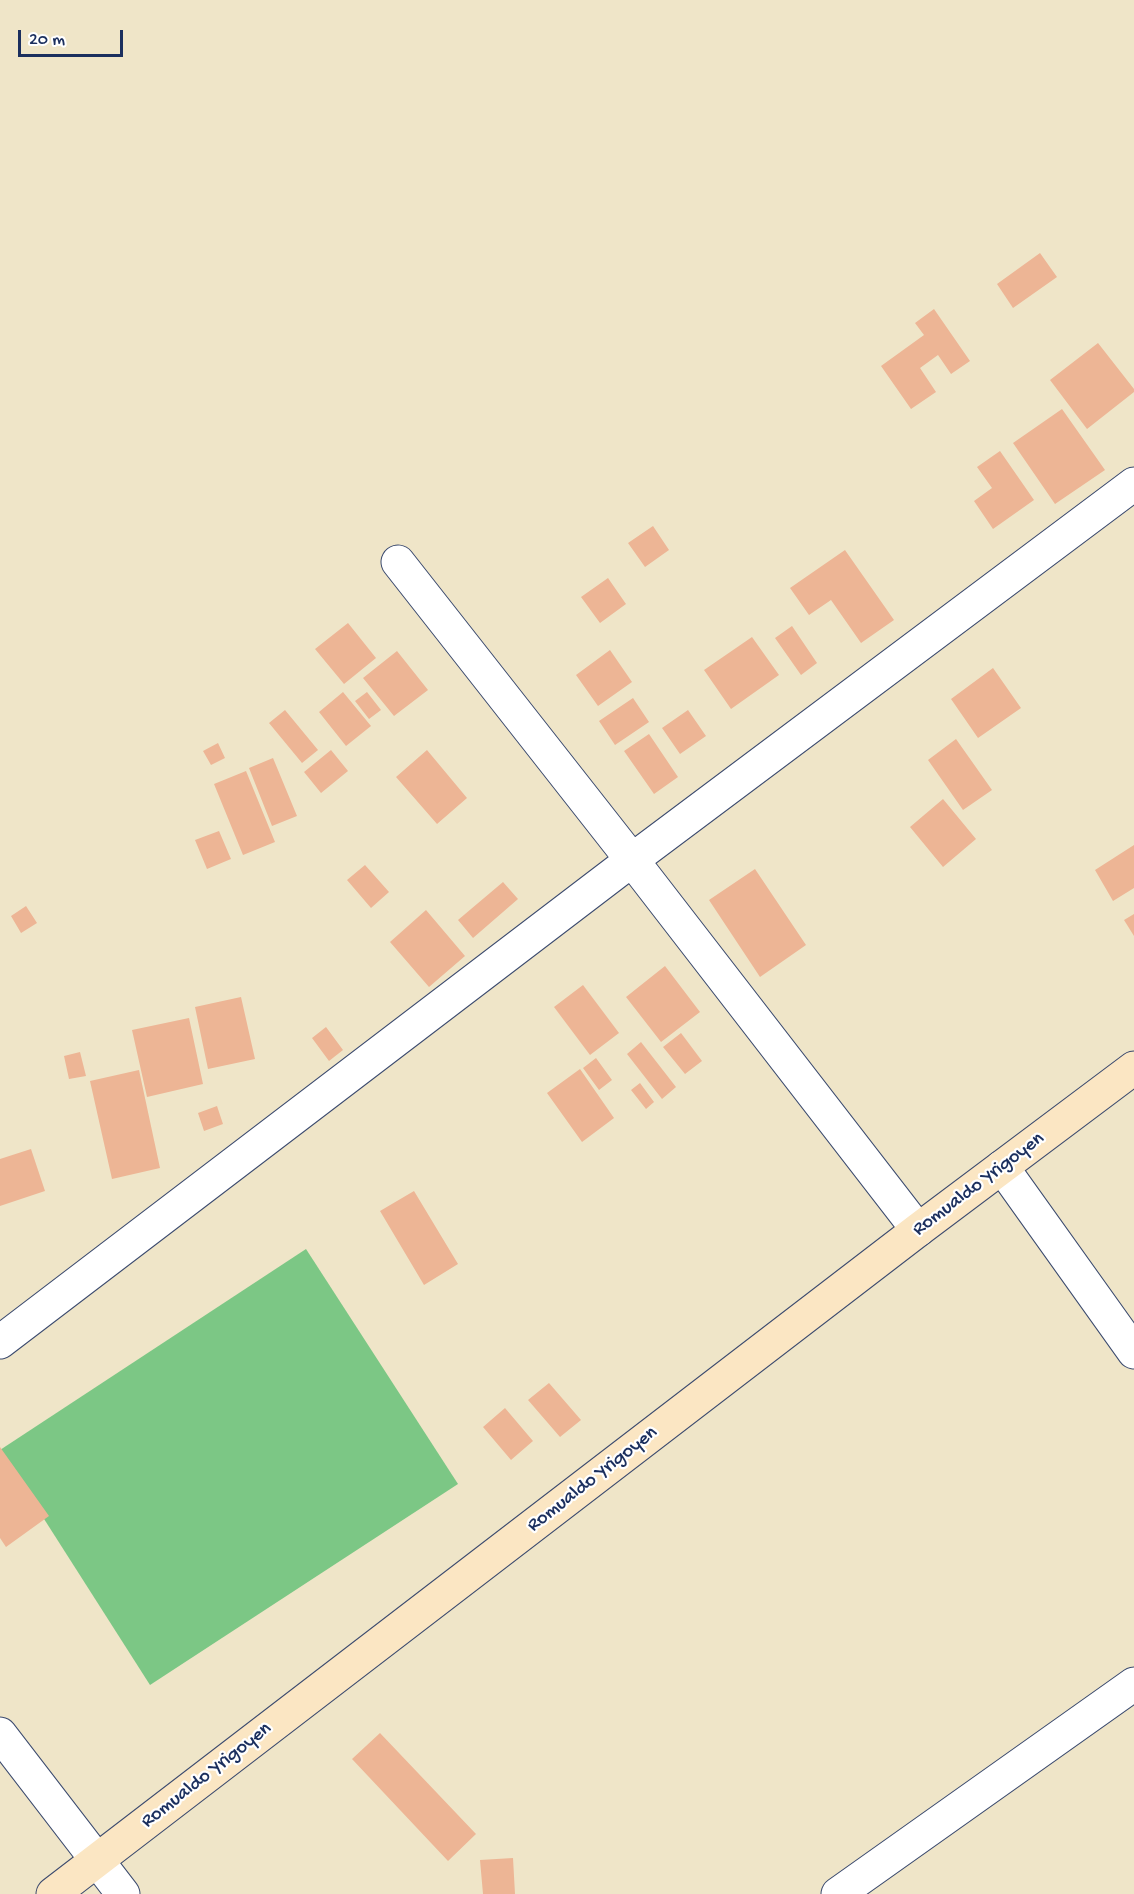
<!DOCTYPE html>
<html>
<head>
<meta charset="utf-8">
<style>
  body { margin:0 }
  #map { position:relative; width:1134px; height:1894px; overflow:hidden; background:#efe5c8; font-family:"Gochi Hand",sans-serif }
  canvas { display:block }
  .scale { position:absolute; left:18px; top:30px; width:105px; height:27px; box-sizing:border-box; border:3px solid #1b2f5e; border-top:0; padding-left:8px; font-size:18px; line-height:21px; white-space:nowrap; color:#1b2f5e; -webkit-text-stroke:4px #fff; paint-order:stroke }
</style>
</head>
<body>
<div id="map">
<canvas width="1134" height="1894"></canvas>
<div class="scale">20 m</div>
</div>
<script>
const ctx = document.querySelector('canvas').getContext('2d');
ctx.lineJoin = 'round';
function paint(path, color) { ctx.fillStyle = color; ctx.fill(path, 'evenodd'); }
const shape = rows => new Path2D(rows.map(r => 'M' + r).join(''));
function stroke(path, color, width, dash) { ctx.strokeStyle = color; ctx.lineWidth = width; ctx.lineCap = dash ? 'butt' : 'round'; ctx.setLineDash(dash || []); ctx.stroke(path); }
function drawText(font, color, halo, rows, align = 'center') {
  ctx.font = font + ' "Gochi Hand",sans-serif'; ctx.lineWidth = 4.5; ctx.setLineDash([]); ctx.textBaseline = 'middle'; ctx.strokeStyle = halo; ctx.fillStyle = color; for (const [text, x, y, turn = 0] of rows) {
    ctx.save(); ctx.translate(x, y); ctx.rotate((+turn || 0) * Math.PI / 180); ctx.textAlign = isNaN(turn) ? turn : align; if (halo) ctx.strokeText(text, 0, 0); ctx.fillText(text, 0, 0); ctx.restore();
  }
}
const green = shape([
  [306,1249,458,1484,150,1685,0,1450]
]);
const building = shape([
  [1040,253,1057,277,1013,308,997,284],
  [934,309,970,361,951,374,938,355,920,368,936,392,911,409,881,366,924,335,915,323],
  [1098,343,1134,389,1134,392,1087,429,1050,380],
  [1062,409,1105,470,1055,504,1013,443],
  [1000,451,1034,500,993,529,974,501,992,488,977,467],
  [653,526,669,550,645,567,628,543],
  [845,550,894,620,861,643,831,600,809,615,790,588],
  [608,578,626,604,600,623,581,597],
  [348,623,376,658,344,684,315,649],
  [792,626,817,663,801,675,775,638],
  [752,637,779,675,731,709,704,670],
  [610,650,632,682,598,706,576,675],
  [397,651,428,690,394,716,363,678],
  [993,668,1021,708,978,738,951,699],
  [343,692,371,726,346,746,319,712],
  [367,692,381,710,369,719,355,701],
  [633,698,649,722,615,745,599,721],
  [285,710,318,750,302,763,269,723],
  [688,710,706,736,680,754,662,728],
  [649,734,678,777,654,794,624,751],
  [956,739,992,790,963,810,928,760],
  [218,743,225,758,211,765,203,751],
  [331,750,348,771,321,793,304,772],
  [427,750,467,798,437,824,396,777],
  [273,758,297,816,272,826,249,768],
  [246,771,275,842,243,855,214,784],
  [943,799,976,839,943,867,910,827],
  [219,831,231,859,207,869,195,840],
  [1134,845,1134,888,1113,901,1095,870],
  [365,865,389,892,371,908,347,880],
  [755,869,806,945,760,977,709,900],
  [503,882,518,899,473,938,458,920],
  [26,906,37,923,21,933,11,916],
  [426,910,465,956,429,987,390,942],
  [1134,914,1134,936,1124,920],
  [665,966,700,1012,661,1042,626,997],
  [583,985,619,1033,590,1055,554,1007],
  [241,997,255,1059,208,1069,195,1007],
  [189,1018,203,1084,147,1097,132,1030],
  [326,1027,343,1050,329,1061,312,1038],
  [681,1033,702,1061,685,1074,663,1047],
  [641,1042,676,1087,662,1099,627,1054],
  [80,1052,86,1076,69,1079,64,1056],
  [596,1058,612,1080,599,1090,583,1068],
  [580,1069,614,1118,582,1142,547,1093],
  [139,1070,160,1168,112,1179,90,1081],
  [640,1083,654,1102,646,1109,631,1090],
  [217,1106,223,1124,204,1131,198,1113],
  [31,1149,45,1191,0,1206,0,1159],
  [414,1191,458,1264,424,1285,380,1211],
  [549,1383,581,1420,560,1437,528,1400],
  [505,1408,533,1441,511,1460,483,1427],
  [0,1447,49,1516,6,1547,0,1538],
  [380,1733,476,1834,448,1861,352,1759],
  [513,1858,515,1894,483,1894,480,1860]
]);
const street = shape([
  [398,562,632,860,918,1230],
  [1002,1167,1134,1352],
  [0,1342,632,860,1134,484],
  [0,1734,123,1894],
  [838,1894,1134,1684]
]);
const secondary = shape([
  [53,1894,918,1230,1134,1068]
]);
const streetNames = [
  ["Romualdo Yrigoyen",979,1185,-37],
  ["Romualdo Yrigoyen",593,1480,-38],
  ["Romualdo Yrigoyen",207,1776,-38]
];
paint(green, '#7cc785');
paint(building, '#edb595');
stroke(street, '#3b4a6e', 35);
stroke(secondary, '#3b4a6e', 35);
stroke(street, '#fff', 33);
stroke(secondary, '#fbe6c3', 33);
drawText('20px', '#1b2f5e', '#fff', streetNames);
</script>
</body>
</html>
